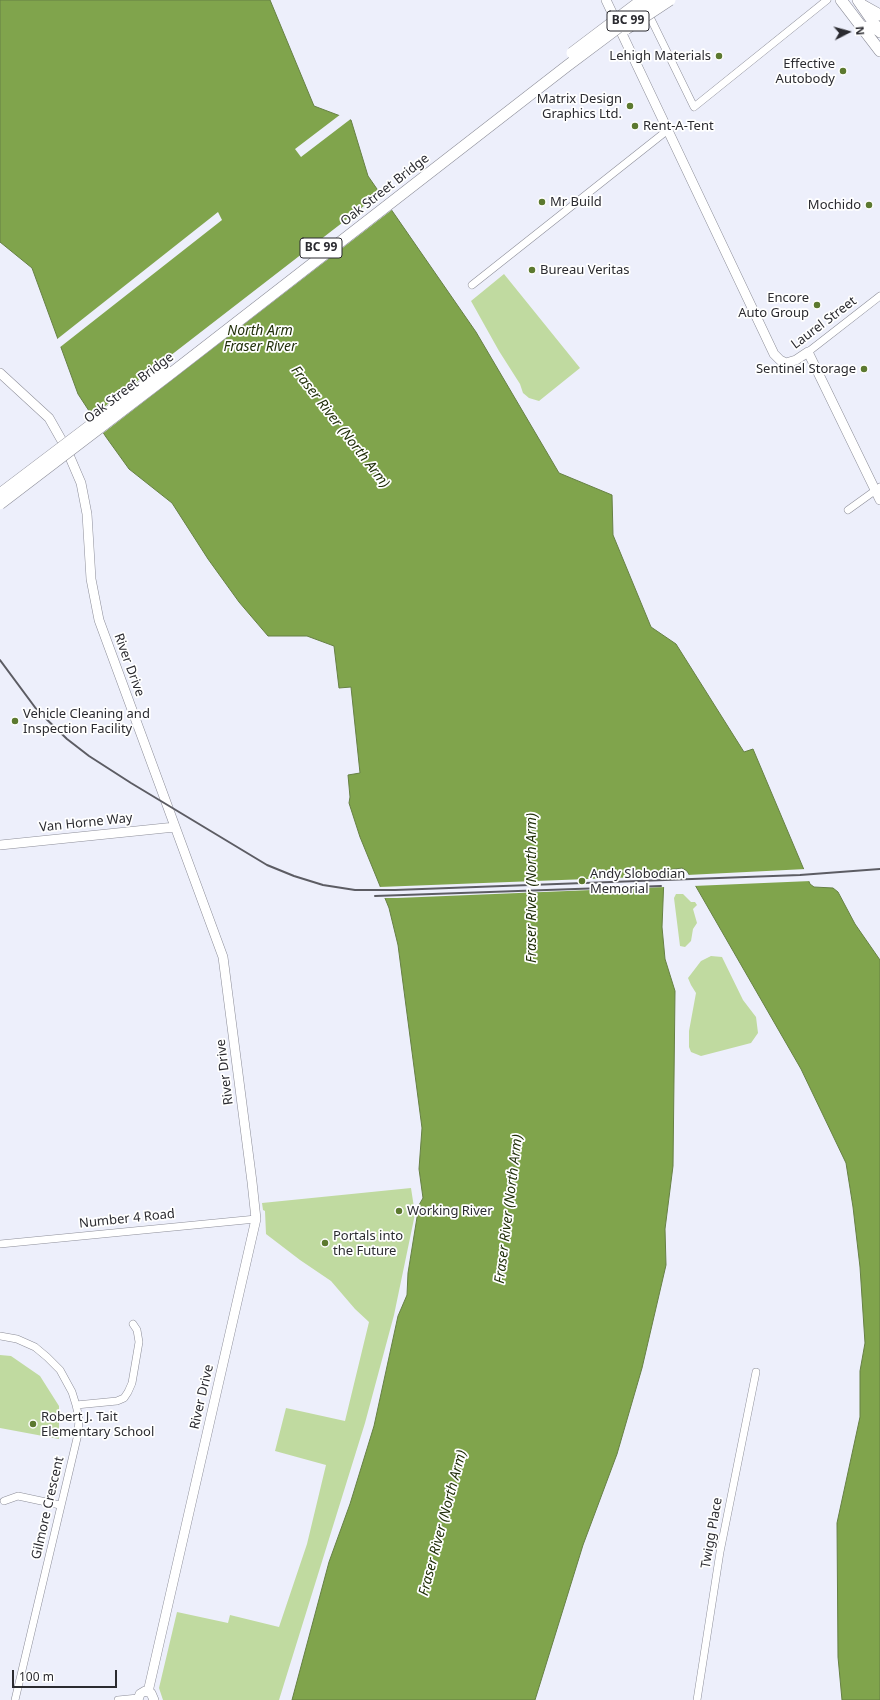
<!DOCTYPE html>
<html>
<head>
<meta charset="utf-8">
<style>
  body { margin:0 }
  #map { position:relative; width:880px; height:1700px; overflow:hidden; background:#edeffb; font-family:"Noto Sans",sans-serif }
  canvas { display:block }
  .north { position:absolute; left:828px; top:12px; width:40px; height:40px; -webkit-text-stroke:3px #fff; paint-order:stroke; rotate:84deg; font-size:11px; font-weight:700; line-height:16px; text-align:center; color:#2b2b30 }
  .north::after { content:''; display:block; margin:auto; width:14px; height:18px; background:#2b2b30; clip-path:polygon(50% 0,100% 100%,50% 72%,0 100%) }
  .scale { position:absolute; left:12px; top:1670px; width:105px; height:18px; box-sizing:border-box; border:2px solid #2b2b30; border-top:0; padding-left:5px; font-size:12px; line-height:14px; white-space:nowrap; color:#2b2b30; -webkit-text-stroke:3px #fff; paint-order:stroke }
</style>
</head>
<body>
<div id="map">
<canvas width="880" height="1700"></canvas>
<div class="north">N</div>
<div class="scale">100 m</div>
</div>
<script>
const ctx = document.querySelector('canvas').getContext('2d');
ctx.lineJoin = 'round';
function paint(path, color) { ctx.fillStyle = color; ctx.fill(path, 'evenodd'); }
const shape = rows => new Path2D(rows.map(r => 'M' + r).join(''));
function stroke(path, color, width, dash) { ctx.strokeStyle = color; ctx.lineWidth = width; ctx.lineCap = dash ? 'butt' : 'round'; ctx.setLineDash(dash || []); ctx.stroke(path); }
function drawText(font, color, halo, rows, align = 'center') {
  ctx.font = font + ' "Noto Sans",sans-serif'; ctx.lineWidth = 3.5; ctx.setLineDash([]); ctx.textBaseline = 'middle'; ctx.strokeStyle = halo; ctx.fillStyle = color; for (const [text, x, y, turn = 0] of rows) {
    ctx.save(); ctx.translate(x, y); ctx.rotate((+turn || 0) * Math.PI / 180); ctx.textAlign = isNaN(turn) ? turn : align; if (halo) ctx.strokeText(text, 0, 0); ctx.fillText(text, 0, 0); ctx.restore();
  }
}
const green = shape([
  [504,274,580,368,539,401,529,398,523,393,520,384,499,351,471,301],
  [676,894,683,894,691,902,695,902,697,905,693,909,697,923,693,929,691,941,685,947,680,946,674,898],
  [711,956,722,957,743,1000,756,1017,758,1033,751,1043,701,1056,691,1052,689,1047,689,1031,696,993,691,985,688,978,701,961],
  [411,1188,415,1214,394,1315,365,1423,279,1700,163,1700,159,1688,177,1612,228,1623,230,1615,279,1627,307,1544,326,1465,275,1451,286,1408,345,1421,369,1322,355,1309,331,1281,300,1260,266,1234,265,1211,263,1210,262,1203],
  [0,1355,11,1356,40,1376,59,1406,59,1439,0,1428]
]);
const water = shape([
  [0,0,270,0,314,106,351,120,368,176,476,332,559,473,612,495,613,535,651,627,676,644,744,752,753,749,810,884,814,887,833,888,838,892,855,924,880,960,880,1700,842,1700,838,1657,837,1523,860,1417,860,1371,865,1343,860,1267,853,1207,846,1163,801,1069,687,871,682,868,667,870,664,877,662,927,665,959,675,991,673,1166,665,1229,666,1265,642,1368,617,1454,583,1545,535,1700,292,1700,329,1562,350,1504,374,1426,398,1316,407,1295,408,1273,419,1205,423,1198,419,1169,422,1128,398,945,389,908,360,837,349,803,350,797,348,775,360,773,351,687,339,688,334,646,307,636,268,636,239,602,208,559,172,503,129,469,106,437,78,394,32,268,0,242,0,0]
]);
const pier = shape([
  [341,114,352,118,301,157,295,149],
  [382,192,393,209,102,434,91,417],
  [218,212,222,220,59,348,56,340],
  [806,869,811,881,693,886,687,875],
  [666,876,665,887,397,898,383,898,379,887]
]);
const minor = shape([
  [647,11,694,107,827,0],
  [472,285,669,129],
  [808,352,880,296],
  [848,510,880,487],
  [0,1244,256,1219],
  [0,1336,17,1339,35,1347,47,1357,60,1370,72,1392,76,1405,79,1418,78,1434,15,1700],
  [76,1405,117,1401,124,1398,128,1392,132,1383,139,1342,137,1330,133,1324],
  [4,1501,18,1496,60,1505],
  [118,1700,138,1698],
  [697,1700,720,1552,756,1372]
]);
const tertiary = shape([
  [606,0,774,354,780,360,786,363,796,360,808,352,880,500],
  [0,373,49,418,66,448,81,483,87,514,91,579,99,620,223,957,252,1182,256,1219,148,1692],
  [0,845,175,827],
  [138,1700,140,1694,145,1691,151,1693,154,1700]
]);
const primary = shape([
  [841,0,880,51],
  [858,0,880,32]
]);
const trunk = shape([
  [862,5,880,15],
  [863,27,880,30]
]);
const rail = shape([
  [0,660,37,710,67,739,89,756,131,783,267,865,294,876,323,885,355,890,395,890,800,875,880,869],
  [375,896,661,886]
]);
const trunkBridge = shape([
  [626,29,670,0],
  [572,53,642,0],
  [0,494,165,369],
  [0,504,169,375,567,66,655,0]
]);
const markers = [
  [719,56,4,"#5c792f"],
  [843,71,4,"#5c792f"],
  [630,106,4,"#5c792f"],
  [635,126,4,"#5c792f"],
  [542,202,4,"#5c792f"],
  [869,205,4,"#5c792f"],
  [532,270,4,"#5c792f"],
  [817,305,4,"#5c792f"],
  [864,369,4,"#5c792f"],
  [15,721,4,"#5c792f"],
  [582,881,4,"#5c792f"],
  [399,1211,4,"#5c792f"],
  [325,1243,4,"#5c792f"],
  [33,1424,4,"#5c792f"]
];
const shields = [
  [628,21,42],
  [321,248,42]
];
const shieldNames = [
  ["BC 99",628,21],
  ["BC 99",321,248]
];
const poiNames = [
  ["Lehigh Materials",711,56,"right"],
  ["Effective",835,64,"right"],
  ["Autobody",835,79,"right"],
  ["Matrix Design",622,99,"right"],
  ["Graphics Ltd.",622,114,"right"],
  ["Rent-A-Tent",643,126],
  ["Mr Build",550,202],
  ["Mochido",861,205,"right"],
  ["Bureau Veritas",540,270],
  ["Encore",809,298,"right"],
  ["Auto Group",809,313,"right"],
  ["Sentinel Storage",856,369,"right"],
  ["Vehicle Cleaning and",23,714],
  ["Inspection Facility",23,729],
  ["Andy Slobodian",590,874],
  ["Memorial",590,889],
  ["Working River",407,1211],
  ["Portals into",333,1236],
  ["the Future",333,1251],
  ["Robert J. Tait",41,1417],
  ["Elementary School",41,1432]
];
const streetNames = [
  ["Oak Street Bridge",385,190,-38],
  ["Laurel Street",824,323,-37],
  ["Oak Street Bridge",129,388,-37],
  ["River Drive",129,665,70],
  ["Van Horne Way",86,823,-6],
  ["River Drive",225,1072,-97],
  ["Number 4 Road",127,1219,-6],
  ["River Drive",202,1397,-77],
  ["Gilmore Crescent",48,1508,-77],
  ["Twigg Place",712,1533,-80]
];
const waterNames = [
  ["North Arm",260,331],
  ["Fraser River",260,347],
  ["Fraser River (North Arm)",340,427,52],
  ["Fraser River (North Arm)",532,888,-90],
  ["Fraser River (North Arm)",509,1209,-83],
  ["Fraser River (North Arm)",443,1523,-75]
];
paint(green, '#c0daa0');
paint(water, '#80a44c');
stroke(water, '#668044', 1);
paint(pier, '#edeffb');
stroke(minor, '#8d8e99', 8);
stroke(tertiary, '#8d8e99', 10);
stroke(primary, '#8d8e99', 12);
stroke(trunk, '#8d8e99', 12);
stroke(minor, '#fff', 7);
stroke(tertiary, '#fff', 9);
stroke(primary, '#fff', 11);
stroke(trunk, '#fff', 11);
stroke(rail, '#5c5c63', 2);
stroke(trunkBridge, '#8d8e99', 12, []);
stroke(trunkBridge, '#fff', 11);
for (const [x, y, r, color] of markers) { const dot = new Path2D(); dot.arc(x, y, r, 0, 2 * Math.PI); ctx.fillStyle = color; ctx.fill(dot); stroke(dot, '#fff', 1.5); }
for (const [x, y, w] of shields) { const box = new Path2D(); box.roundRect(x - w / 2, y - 10, w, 20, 3); ctx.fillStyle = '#fff'; ctx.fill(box); stroke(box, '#2b2b30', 1); }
drawText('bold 12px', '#2b2b30', null, shieldNames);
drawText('13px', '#2b2b30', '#fff', poiNames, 'left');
drawText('13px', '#2b2b30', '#fff', streetNames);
drawText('italic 14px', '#212f0a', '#fff', waterNames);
</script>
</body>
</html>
